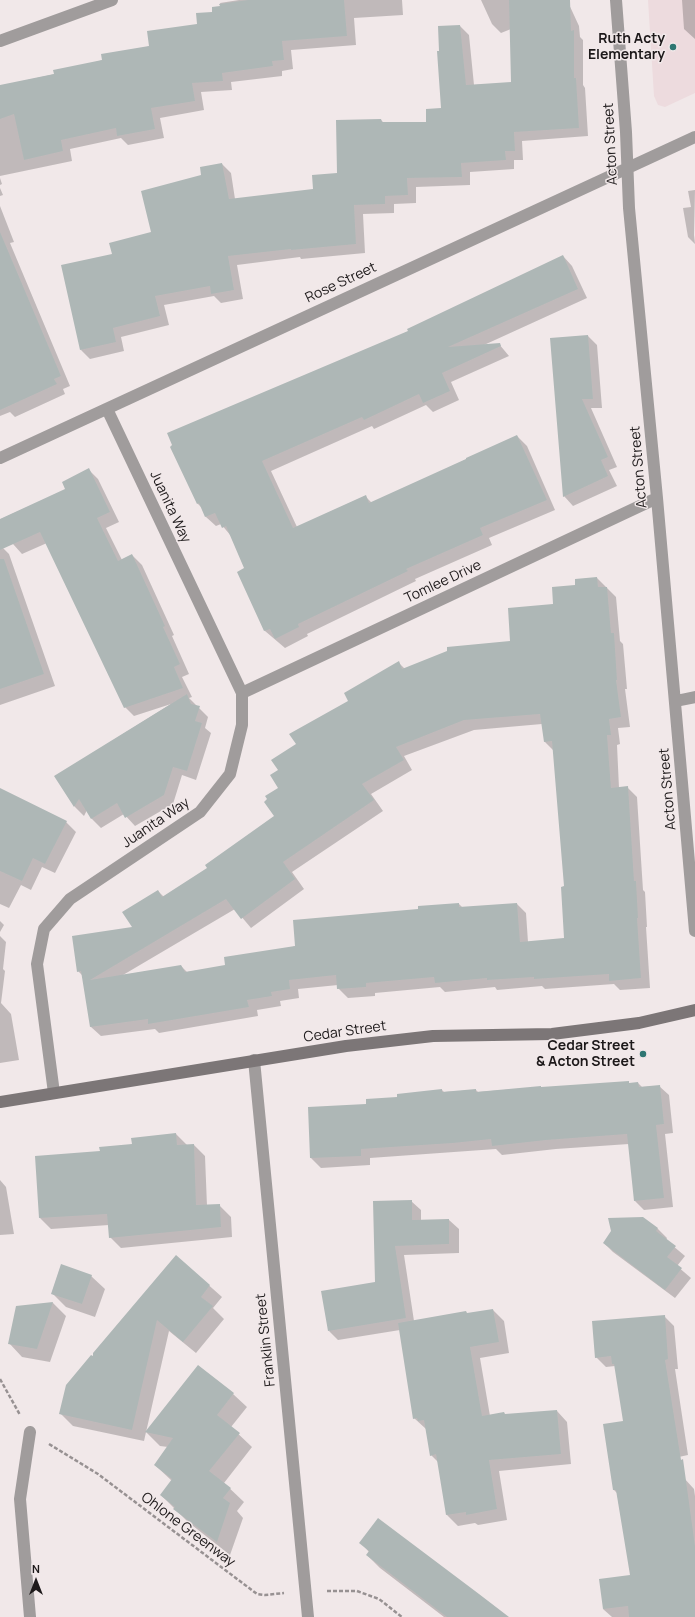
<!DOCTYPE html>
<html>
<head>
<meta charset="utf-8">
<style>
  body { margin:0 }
  #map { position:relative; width:695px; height:1617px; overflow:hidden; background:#f1e8e9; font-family:Manrope,sans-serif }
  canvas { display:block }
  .north { position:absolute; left:16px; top:1561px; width:40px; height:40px; -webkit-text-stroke:3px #f1e8e9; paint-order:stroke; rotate:0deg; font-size:11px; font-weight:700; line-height:16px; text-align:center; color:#1d191a }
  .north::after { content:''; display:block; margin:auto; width:14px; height:18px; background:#1d191a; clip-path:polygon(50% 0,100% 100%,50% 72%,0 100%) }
</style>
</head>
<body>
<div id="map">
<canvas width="695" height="1617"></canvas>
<div class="north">N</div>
</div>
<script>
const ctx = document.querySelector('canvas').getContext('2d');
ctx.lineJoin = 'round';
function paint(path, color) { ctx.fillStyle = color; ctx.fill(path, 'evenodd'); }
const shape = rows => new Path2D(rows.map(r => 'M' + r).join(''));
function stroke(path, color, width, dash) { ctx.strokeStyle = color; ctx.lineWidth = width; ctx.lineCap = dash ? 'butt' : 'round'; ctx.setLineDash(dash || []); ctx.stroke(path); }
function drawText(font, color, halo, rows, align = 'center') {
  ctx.font = font + ' Manrope,sans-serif'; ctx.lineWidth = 3; ctx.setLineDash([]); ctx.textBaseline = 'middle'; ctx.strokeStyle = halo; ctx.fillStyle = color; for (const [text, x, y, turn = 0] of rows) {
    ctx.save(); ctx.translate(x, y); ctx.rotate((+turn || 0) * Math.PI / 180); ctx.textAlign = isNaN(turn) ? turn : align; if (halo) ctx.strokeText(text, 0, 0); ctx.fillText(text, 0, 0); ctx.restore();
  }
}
const built = shape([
  [648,0,695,0,695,93,665,107,658,105,654,96]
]);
const shadow = shape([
  [239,0,402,0,403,15,354,18,356,45,291,50,293,69,282,71,282,76,231,82,232,90,201,92,204,110,160,118,164,138,128,145,121,138,70,149,72,161,0,176,0,86,55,74,150,46,198,24,221,7,220,3],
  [481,0,567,0,579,26,580,37,583,40,583,85,585,88,588,136,522,141,523,160,514,160,514,169,470,172,470,185,416,187,416,203,394,204,394,213,363,214,365,253,301,259,300,257,237,265,243,299,221,303,214,296,164,305,169,325,121,337,124,351,90,359,81,350,113,255,152,233,202,176,222,164,231,173,235,199,314,190,338,174,381,120,384,123,427,123,442,109,440,52,460,26,469,35,474,85,512,83,511,29,501,33,492,24],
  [682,0,695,0,695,39,684,29],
  [0,178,2,184,0,185],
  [0,188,3,195,0,196],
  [695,190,694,235,695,244,688,237,683,208,691,207,688,191],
  [0,206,14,242,10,243,70,386,63,389,65,394,15,417,10,412,0,416],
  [563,256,572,266,587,298,484,345,499,344,509,356,451,382,459,400,433,412,426,405,374,429,372,426,271,471,297,527,365,496,372,503,517,436,527,446,555,510,489,538,492,545,415,579,416,581,307,634,308,636,285,648,265,631,246,569,231,536,221,524,216,526,206,517,202,508,198,504,171,447],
  [588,336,597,345,602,408,591,408,617,467,609,470,617,486,573,506,564,496],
  [89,470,98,479,119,522,106,528,122,560,132,555,142,565,174,635,172,636,189,674,182,677,192,697,189,698,208,717,205,728,211,733,196,780,182,775,173,804,135,826,124,814,101,828,92,819,87,810,84,816,75,807,56,776,171,704,134,716,125,707,47,543,22,554,13,544,1,519,67,489],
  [0,545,9,554,55,686,0,705],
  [597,578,616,597,620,641,623,644,627,689,625,689,630,727,618,728,620,744,617,745,619,788,627,787,637,797,643,890,645,892,647,927,646,927,650,988,620,990,614,984,545,989,542,986,497,990,495,987,445,992,440,987,375,993,375,996,348,998,338,988,338,985,298,989,299,998,280,1001,281,1006,257,1010,258,1016,159,1033,155,1029,101,1036,91,1027,83,976,78,971,133,928,158,891,164,897,209,869,276,816,280,788,279,770,298,744,349,701,399,663,405,669,511,642,577,586],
  [542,724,545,742,554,751,565,887,565,939,528,942,526,913,517,904,463,908,459,904,419,910,227,966,187,972,181,966,123,975,235,909,251,928,304,889,292,872,383,811,371,794,412,770,404,756,474,730],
  [0,793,66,822,76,832,55,873,42,867,31,890,21,885,9,908,0,904],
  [0,921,4,925,0,932],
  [0,936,6,942,3,969,5,971,1,1003,11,1014,19,1060,0,1063],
  [638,1083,642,1087,659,1086,669,1095,673,1133,665,1134,673,1207,644,1210,635,1201,629,1144,556,1149,502,1155,496,1149,370,1158,370,1165,321,1168,311,1158,309,1108,367,1105,398,1098,442,1090,444,1092,476,1090,478,1092,541,1087,542,1088],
  [176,1134,187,1145,194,1145,205,1156,207,1206,219,1205,231,1217,232,1237,121,1248,110,1237,109,1225,51,1229,40,1218,36,1157,101,1152],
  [0,1180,6,1187,14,1234,0,1235],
  [411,1201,421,1210,421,1221,449,1220,459,1229,459,1253,404,1255,414,1321,493,1310,504,1321,509,1353,480,1358,490,1416,557,1411,567,1422,571,1464,499,1471,507,1520,478,1525,475,1523,458,1526,447,1515,439,1463,431,1455,426,1429,414,1418,400,1330,338,1340,329,1331,376,1282],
  [643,1218,658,1229,667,1238,666,1240,685,1256,677,1266,691,1278,675,1298,613,1252,604,1243,612,1231],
  [176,1256,222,1297,213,1308,224,1319,196,1353,169,1331,144,1441,73,1426,61,1414],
  [91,1276,105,1289,95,1317,66,1307,52,1293],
  [53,1303,66,1316,50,1362,22,1357,9,1343,17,1307],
  [664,1316,674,1326,678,1369,675,1369,688,1455,674,1458,684,1478,694,1489,695,1496,695,1617,612,1617,603,1609,631,1575,617,1493,614,1490,624,1422,615,1366,606,1367,596,1357],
  [233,1394,247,1407,231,1427,252,1447,224,1483,244,1502,237,1511,243,1518,230,1555,188,1522,161,1495,172,1481,155,1465,168,1447,160,1446,146,1432],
  [361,1543,503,1617,444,1617,380,1568,367,1555,369,1552]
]);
const building = shape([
  [248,0,344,0,347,36,282,41,284,60,272,61,273,66,222,73,223,81,192,83,195,101,151,108,155,129,117,136,116,128,61,140,63,151,24,160,14,114,0,119,0,85,54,74,53,70,102,60,101,54,149,46,147,31,197,24,196,13,212,12,212,7,220,6,219,4],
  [509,0,570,0,571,31,574,30,574,78,576,78,579,128,514,132,515,151,505,151,506,160,461,163,462,177,407,178,408,195,385,196,385,204,354,205,356,244,291,250,291,249,228,256,234,290,211,294,210,286,155,296,160,316,113,328,116,342,80,350,61,265,112,254,109,243,151,232,141,191,201,175,200,167,222,163,229,199,313,189,312,175,337,173,336,120,381,119,382,122,426,122,426,109,441,108,437,51,439,51,438,26,460,25,466,85,511,82],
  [0,232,61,376,54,379,57,384,0,410],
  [563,255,578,289,448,347,500,343,501,346,442,373,450,391,423,403,419,394,364,420,362,417,262,461,293,528,366,495,369,503,466,459,466,458,517,435,547,500,480,528,483,535,406,569,408,571,298,624,299,627,275,639,270,629,264,631,237,572,244,568,226,526,222,528,215,513,205,517,199,503,197,504,170,447,172,445,167,433,408,331,407,329],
  [588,335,593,399,582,399,608,457,601,460,608,476,563,497,550,338],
  [89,468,110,512,97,518,118,561,132,554,165,626,163,627,180,664,174,667,183,688,124,708,40,532,0,550,0,519,65,489,62,482],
  [0,559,4,559,44,674,0,689],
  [597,577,598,587,607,587,611,633,614,633,617,680,616,680,621,717,609,719,611,735,607,735,611,788,628,786,634,881,636,881,638,918,637,918,641,978,609,981,609,974,534,979,534,977,487,980,487,978,435,983,434,977,366,983,366,987,337,989,336,975,289,980,290,989,271,992,272,996,247,1000,249,1007,148,1024,148,1019,90,1027,81,971,77,972,72,936,132,927,122,912,158,890,162,897,207,868,205,865,274,816,264,802,267,799,265,796,278,788,270,775,278,770,271,760,296,744,289,734,348,701,344,693,399,661,402,669,447,651,447,647,510,641,508,608,553,604,552,587,575,585,575,579],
  [540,714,544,742,552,741,564,886,561,887,564,938,520,942,517,903,459,907,459,903,418,906,418,909,293,920,295,946,224,957,225,965,185,972,181,965,90,980,226,899,241,919,295,879,283,862,374,800,362,784,404,760,396,747,464,720],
  [187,694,191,704,200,706,195,721,202,723,187,771,173,767,164,795,125,818,117,803,91,819,79,799,74,807,54,776],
  [0,788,67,821,45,864,33,858,22,881,0,871],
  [629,1081,629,1083,638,1082,639,1087,660,1085,664,1124,656,1125,664,1198,634,1201,627,1134,546,1140,492,1146,491,1139,453,1143,361,1149,361,1156,310,1158,308,1107,366,1104,366,1099,397,1097,397,1094,442,1089,442,1092,476,1089,476,1092,541,1086,541,1087],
  [176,1133,177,1145,194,1144,196,1205,220,1204,221,1227,109,1238,107,1214,39,1218,35,1156,100,1151,99,1147,132,1144,131,1138],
  [412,1200,412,1220,449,1219,449,1244,395,1246,406,1318,328,1331,321,1291,375,1282,373,1201],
  [643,1217,658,1228,656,1231,676,1246,667,1257,682,1268,665,1290,603,1243,611,1231,608,1218],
  [176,1255,210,1285,201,1297,213,1306,183,1342,157,1320,132,1430,59,1414,66,1385,91,1355,93,1356,93,1353],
  [61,1264,92,1275,82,1304,51,1294],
  [53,1302,37,1349,8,1344,16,1306],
  [493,1309,499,1342,470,1347,482,1416,504,1412,505,1414,557,1410,561,1454,489,1460,497,1509,466,1515,466,1512,446,1515,436,1454,430,1456,424,1420,418,1421,417,1418,413,1419,398,1323,466,1311,467,1313],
  [665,1315,668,1359,665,1360,681,1460,683,1459,695,1546,695,1617,629,1617,628,1606,603,1609,599,1579,630,1575,616,1490,613,1490,603,1424,623,1421,614,1364,612,1364,611,1356,595,1358,592,1321],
  [198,1365,234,1393,217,1415,240,1433,209,1471,231,1488,223,1498,230,1503,217,1542,173,1509,175,1507,160,1495,172,1479,154,1465,173,1438,145,1432],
  [378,1518,479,1594,509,1617,447,1617,366,1555,369,1551,359,1543]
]);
const path = shape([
  [0,1379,20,1415],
  [49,1444,98,1474,257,1594,265,1595,284,1593],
  [327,1591,357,1591,379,1599,402,1617]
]);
const street = shape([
  [616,0,626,132,629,208,657,498,695,931],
  [0,41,112,0],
  [0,458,695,137],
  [242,693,657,498],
  [676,701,695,697],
  [254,1060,308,1617],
  [54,1093,37,964,44,929,70,899,200,812,230,774,242,725,242,693,107,409],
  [30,1432,20,1499,30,1617]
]);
const secondary = shape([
  [0,1102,346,1046,433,1036,552,1034,639,1023,695,1010]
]);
const markers = [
  [673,47,4,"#2e7672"],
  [643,1054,4,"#2e7672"]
];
const poiNames = [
  ["Ruth Acty",665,39],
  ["Elementary",665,55],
  ["Cedar Street",635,1046],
  ["& Acton Street",635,1062]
];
const streetNames = [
  ["Acton Street",611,144,-93],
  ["Rose Street",341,283,-25],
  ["Acton Street",639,467,-95],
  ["Juanita Way",170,507,65],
  ["Tomlee Drive",443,582,-25],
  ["Acton Street",668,789,-95],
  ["Juanita Way",156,823,-34],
  ["Cedar Street",345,1032,-8],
  ["Franklin Street",266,1340,-96],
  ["Ohlone Greenway",188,1530,37]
];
paint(built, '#eddbde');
paint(shadow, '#0003');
paint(building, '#aeb7b6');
stroke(path, '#979192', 2.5, [4, 2]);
stroke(street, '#a09c9c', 12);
stroke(secondary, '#7c7677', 12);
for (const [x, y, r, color] of markers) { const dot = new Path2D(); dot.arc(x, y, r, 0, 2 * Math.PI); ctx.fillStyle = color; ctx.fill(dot); stroke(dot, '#f1e8e9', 1.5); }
drawText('bold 14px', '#1d191a', '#f1e8e9', poiNames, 'right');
drawText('14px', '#1d191a', '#f1e8e9', streetNames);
</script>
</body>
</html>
